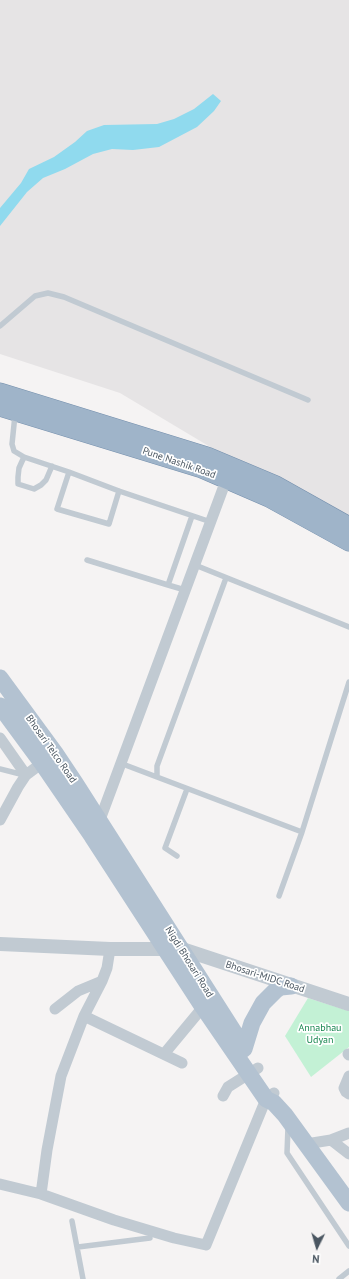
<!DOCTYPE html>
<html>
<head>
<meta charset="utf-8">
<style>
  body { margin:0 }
  #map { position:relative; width:349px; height:1279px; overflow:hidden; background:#f5f3f3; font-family:"PT Sans",sans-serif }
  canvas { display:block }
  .north { position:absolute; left:297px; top:1227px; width:40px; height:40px; -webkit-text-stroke:3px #fff; paint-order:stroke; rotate:185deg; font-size:11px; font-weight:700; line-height:16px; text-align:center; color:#4a5661 }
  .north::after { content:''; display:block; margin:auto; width:14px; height:18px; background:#4a5661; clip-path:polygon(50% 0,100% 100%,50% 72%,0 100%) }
</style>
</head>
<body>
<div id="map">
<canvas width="349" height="1279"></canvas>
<div class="north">N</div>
</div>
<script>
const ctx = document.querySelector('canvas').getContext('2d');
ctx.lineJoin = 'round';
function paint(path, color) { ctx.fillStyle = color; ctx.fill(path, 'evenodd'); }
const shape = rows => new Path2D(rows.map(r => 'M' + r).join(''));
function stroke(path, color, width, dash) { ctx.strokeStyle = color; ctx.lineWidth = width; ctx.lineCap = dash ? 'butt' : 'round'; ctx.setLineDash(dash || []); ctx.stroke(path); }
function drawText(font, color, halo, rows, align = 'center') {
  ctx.font = font + ' "PT Sans",sans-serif'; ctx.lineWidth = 3.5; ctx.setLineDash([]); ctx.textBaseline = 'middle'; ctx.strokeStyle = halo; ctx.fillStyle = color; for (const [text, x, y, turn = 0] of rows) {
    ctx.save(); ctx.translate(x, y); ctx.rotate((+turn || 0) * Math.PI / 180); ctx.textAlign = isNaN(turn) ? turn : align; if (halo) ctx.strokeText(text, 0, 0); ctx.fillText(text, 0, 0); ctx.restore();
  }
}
const education = shape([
  [0,0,349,0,349,530,120,393,0,354]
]);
const green = shape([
  [308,998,349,1011,349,1047,311,1077,285,1036]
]);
const water = shape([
  [213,94,221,101,214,111,197,127,159,147,133,150,112,149,93,154,65,169,43,178,27,192,0,226,0,208,21,183,29,169,54,157,75,142,87,131,104,125,157,124,174,119,194,109]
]);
const service = shape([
  [0,326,35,296,48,293,64,297,308,400],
  [15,415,12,444,14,451,24,457,69,472,119,491,211,522],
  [24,457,19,468,18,477,18,484,34,489,41,485,46,480,52,466],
  [69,472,57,509,109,524,119,491],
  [87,560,168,585],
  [195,565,349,627],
  [185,590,168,585,192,516],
  [120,763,302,832],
  [0,769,24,775],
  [157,777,157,766,226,578],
  [177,856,165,848,187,789],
  [279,896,302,832,349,682],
  [288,1127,287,1153,349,1246],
  [72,1221,83,1279],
  [78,1247,150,1238],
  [339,1279,349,1271]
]);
const minor = shape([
  [0,738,26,775],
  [0,820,18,787,26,775,42,763],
  [98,825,228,475],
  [55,1009,78,991,102,981],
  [84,1016,182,1063],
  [164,1054,203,1007],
  [348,1054,349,1055],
  [349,1076,344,1088,346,1092,349,1094],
  [223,1096,228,1087,258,1068],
  [331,1140,349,1154],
  [306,1144,331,1140,349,1133],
  [0,1184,41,1194,114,1220,174,1238,206,1245,266,1099,274,1093],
  [41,1194,47,1150,61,1076,84,1016,102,981,107,968,110,949]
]);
const tertiary = shape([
  [0,944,110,949,182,949,349,1004]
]);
const primary = shape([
  [0,678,55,753,75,783,239,1040],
  [0,706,42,763,92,836,203,1007,266,1099,274,1103,285,1115,349,1203],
  [244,1049,252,1023,263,1003,276,990,281,987,291,986]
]);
const trunk = shape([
  [0,392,207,456,276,485,349,526],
  [0,407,202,469,269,498,349,542]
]);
const streetNames = [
  ["Pune Nashik Road",179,463,19],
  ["Bhosari Telco Road",51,749,55],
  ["Nigdi Bhosari Road",189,962,58],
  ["Bhosari-MIDC Road",265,977,18]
];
const parkNames = [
  ["Annabhau",320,1028],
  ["Udyan",320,1040]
];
paint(education, '#e6e4e5');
paint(green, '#c3f1d5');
paint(water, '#90daee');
stroke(trunk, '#7690ad', 19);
stroke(service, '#c1cad2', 5.5);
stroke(minor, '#c1cad2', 11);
stroke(tertiary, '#c1cad2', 14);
stroke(primary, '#b3c2d1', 17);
stroke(trunk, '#9fb4c9', 18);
drawText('10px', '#4a5661', '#fff', streetNames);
drawText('10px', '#17864f', '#fff', parkNames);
</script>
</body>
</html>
